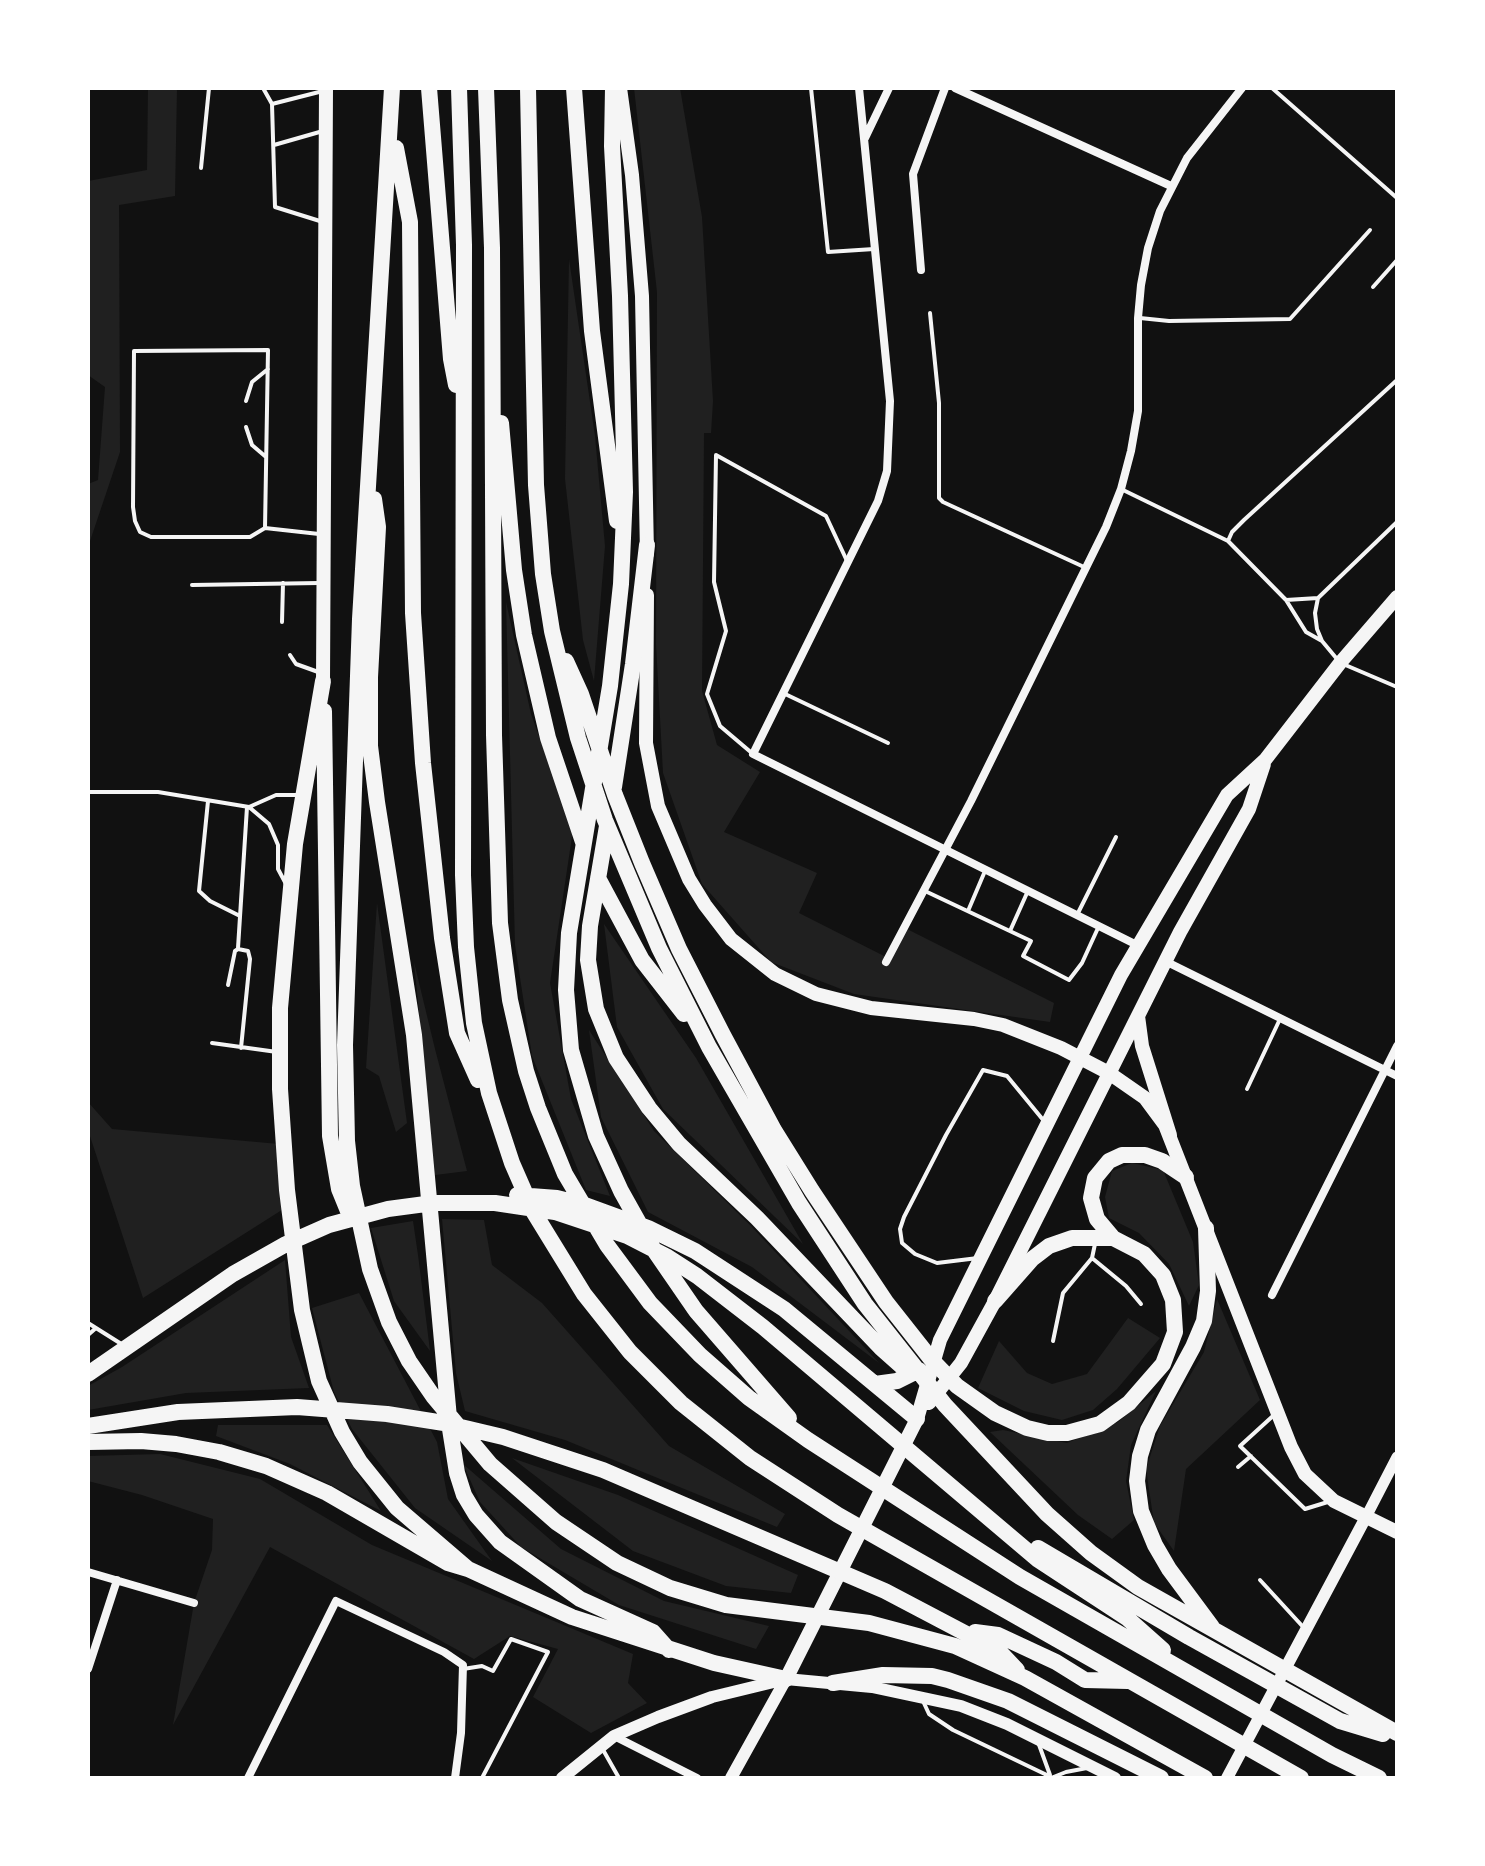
<!DOCTYPE html>
<html>
<head>
<meta charset="utf-8">
<style>
  body { margin:0 }
  #map { position:relative; width:1485px; height:1866px; overflow:hidden; background:#111; font-family:Inter,sans-serif }
  canvas { display:block }
  .frame { position:absolute; inset:0; border:90px solid #fff; pointer-events:none }
</style>
</head>
<body>
<div id="map">
<canvas width="1485" height="1866"></canvas>
<div class="frame"></div>
</div>
<script>
const ctx = document.querySelector('canvas').getContext('2d');
ctx.lineJoin = 'round';
function paint(path, color) { ctx.fillStyle = color; ctx.fill(path, 'evenodd'); }
const shape = rows => new Path2D(rows.map(r => 'M' + r).join(''));
function stroke(path, color, width, dash) { ctx.strokeStyle = color; ctx.lineWidth = width; ctx.lineCap = dash ? 'butt' : 'round'; ctx.setLineDash(dash || []); ctx.stroke(path); }
const green = shape([
  [148,88,177,88,175,196,119,205,120,452,88,547,88,484,98,480,105,387,88,375,88,181,147,170],
  [634,88,680,88,702,217,713,401,711,433,704,433,702,691,717,745,760,772,724,832,817,873,799,913,888,958,905,928,1054,1003,1050,1022,854,994,771,962,702,884,663,773,656,644,657,292],
  [569,259,595,436,605,546,594,681,583,640,565,479],
  [506,602,531,714,573,830,550,983,571,1099,610,1196,586,1190,532,1056,515,945],
  [377,903,407,1123,396,1132,379,1076,366,1068],
  [604,924,696,1058,803,1244,663,1109,617,1027],
  [414,962,435,1049,467,1171,435,1175],
  [589,1030,654,1131,751,1226,879,1363,752,1267,648,1212,601,1117],
  [88,1102,112,1129,279,1144,285,1208,143,1298,88,1130],
  [1132,1163,1163,1170,1193,1242,1199,1285,1189,1306,1169,1264,1139,1233,1109,1218,1105,1197,1112,1171],
  [442,1219,484,1220,492,1265,542,1303,669,1446,785,1514,777,1527,565,1440,465,1411,456,1373],
  [413,1221,418,1255,430,1351,394,1301,371,1228],
  [285,1260,291,1337,309,1388,186,1393,88,1410,88,1386,122,1367],
  [359,1293,437,1442,448,1499,492,1561,415,1508,352,1429,334,1392,312,1308],
  [1217,1299,1260,1400,1186,1469,1174,1551,1154,1523,1146,1469,1160,1426,1204,1352],
  [1128,1318,1160,1338,1117,1389,1093,1410,1062,1420,1024,1411,978,1388,999,1341,1027,1373,1052,1384,1087,1374],
  [1156,1391,1131,1445,1126,1481,1134,1520,1112,1539,1078,1515,990,1432,1003,1430,1067,1443,1118,1422],
  [218,1425,327,1425,381,1511,290,1464,216,1436],
  [160,1454,260,1479,372,1545,633,1654,628,1683,647,1703,591,1733,533,1697,558,1649,510,1636,474,1659,270,1547,173,1725,194,1603,212,1550,213,1519,142,1495,88,1481,88,1456],
  [512,1458,618,1495,798,1575,791,1593,726,1586,633,1551],
  [463,1464,561,1549,664,1601,769,1626,756,1649,619,1605,521,1547,480,1502]
]);
const service = shape([
  [263,88,272,104],
  [811,88,828,252,874,249],
  [1272,88,1397,198],
  [274,145,323,131],
  [201,168,209,88],
  [323,222,275,207,272,104,323,91],
  [1373,287,1397,260],
  [930,313,939,403,939,498,943,502,1084,567],
  [1140,318,1169,321,1290,319,1370,230],
  [246,401,252,382,268,369],
  [246,427,252,445,266,457],
  [1121,489,1228,541,1286,600,1306,632,1322,641],
  [265,528,268,350,134,351,133,507,135,521,140,532,151,537,250,537,265,528,319,534],
  [1228,541,1232,532,1244,520,1397,380],
  [192,585,319,583],
  [1286,600,1318,598],
  [282,622,283,583],
  [290,655,296,664,321,673],
  [1337,659,1322,641,1317,629,1315,613,1318,598,1397,522],
  [1343,664,1397,687],
  [783,693,888,743],
  [753,754,720,726,707,694,726,631,714,582,716,455,826,516,847,561],
  [88,792,158,792,249,807,276,795,299,795],
  [208,801,199,891,210,901,240,916],
  [249,807,269,824,278,845,278,869,286,884],
  [925,891,1031,941,1023,956,1069,980,1082,963,1098,928],
  [968,911,985,871],
  [1077,915,1116,837],
  [1010,931,1027,893],
  [238,948,247,807],
  [228,985,235,951,238,949,248,951,250,959,241,1048],
  [212,1043,277,1052],
  [1247,1089,1280,1019],
  [978,1258,937,1263,915,1254,902,1243,900,1229,904,1217,946,1135,983,1070,1007,1076,1044,1121],
  [1092,1258,1126,1286,1141,1304],
  [88,1323,123,1345],
  [88,1335,96,1328],
  [1053,1341,1063,1293,1092,1258,1095,1244],
  [1274,1415,1240,1446,1305,1509,1331,1501],
  [1238,1467,1251,1456],
  [1260,1580,1305,1629],
  [463,1669,482,1666,493,1671,511,1639,548,1652,482,1778],
  [923,1701,929,1714,953,1730,1051,1777],
  [1038,1742,1050,1775],
  [602,1748,619,1778],
  [1051,1778,1066,1772,1087,1768]
]);
const minor = shape([
  [859,88,890,401,887,471,878,501,753,754,1139,946],
  [955,88,1171,186],
  [865,138,889,88],
  [921,270,913,174,945,88],
  [1165,961,1397,1076],
  [886,962,971,801,1106,527,1121,489,1131,451,1138,411,1138,318,1141,285,1148,248,1160,211,1187,158,1242,88],
  [1272,1295,1397,1046],
  [88,1572,194,1603],
  [88,1669,117,1580],
  [614,1736,697,1778],
  [248,1778,336,1601,444,1652,463,1665,461,1733,455,1778]
]);
const tertiary = shape([
  [1366,1517,1397,1457]
]);
const secondary = shape([
  [562,1778,614,1736,658,1717,712,1697,786,1679,872,1687,961,1706,1007,1724,1115,1778],
  [731,1778,786,1679],
  [1227,1778,1366,1517]
]);
const primary = shape([
  [1109,1073,1145,1098,1165,1125,1291,1447,1305,1474,1334,1501,1397,1532]
]);
const trunk = shape([
  [620,88,632,175,642,296,647,554],
  [647,595,646,743,658,806,689,879,705,905,731,939,775,974,816,994,871,1008,974,1019,1003,1025,1061,1048,1109,1073],
  [323,681,326,88],
  [1138,1016,1142,1046,1170,1135],
  [929,1403,961,1363,995,1301,1180,932,1249,809,1264,764],
  [786,1679,917,1419,940,1340,1121,975,1227,795,1265,760,1340,663,1397,597]
]);
const motorway = shape([
  [392,88,360,619,345,1045,347,1141,352,1186,370,1269,389,1322,409,1361,433,1396,490,1464,556,1522,617,1563,670,1588,726,1605,869,1623,955,1646,1025,1678,1205,1778],
  [429,88,451,359,456,385],
  [459,88,464,245,463,875,466,947,474,1023,489,1093,512,1163,533,1211,584,1294,630,1352,681,1403,750,1458,838,1515,1301,1778],
  [486,88,492,248,494,735,500,923,510,1000,526,1071,538,1108,565,1174,607,1245,650,1303,700,1355,749,1398,808,1440,1020,1577,1332,1755,1379,1778],
  [528,88,536,485,543,574,552,631,578,738,605,820,659,948,709,1047,799,1203,865,1304,945,1405,1047,1514,1091,1553,1138,1587,1397,1733],
  [574,88,592,331,617,521],
  [613,88,612,146,620,296,625,492,621,584,610,686,569,933,566,990,571,1050,596,1136,621,1191,654,1250,696,1311,789,1418],
  [396,148,410,222,413,613,423,763,442,938,457,1033,478,1080],
  [501,423,514,570,524,635,548,738,583,842],
  [374,499,378,527,370,677,370,746,377,802,414,1035,450,1429,457,1473,464,1495,476,1515,500,1542,580,1599,653,1632,669,1650],
  [566,661,581,694,615,795,642,863,679,949,723,1035,774,1130,812,1191,886,1302,931,1359,957,1386,995,1413,1027,1428,1048,1433,1067,1433,1100,1424,1129,1403,1163,1364,1175,1332,1173,1300,1163,1275,1144,1254,1113,1238,1072,1238,1049,1246,1032,1259,995,1301],
  [323,681,295,844,280,1008,280,1089,287,1190,302,1310,319,1381,342,1432,360,1462,397,1508,468,1569],
  [324,711,330,1136,339,1189,350,1216],
  [614,787,633,664,647,545],
  [607,826,590,926,588,960,596,1009,616,1058,649,1108,679,1144,757,1218,881,1348,908,1372],
  [598,878,642,960,684,1014],
  [517,1195,557,1198,585,1205,648,1228,695,1251,784,1309,917,1419],
  [1206,1228,1208,1291,1204,1321,1193,1347,1148,1430,1140,1456,1137,1481,1141,1511,1155,1545,1169,1569,1212,1627],
  [1113,1238,1097,1219,1091,1198,1095,1178,1109,1161,1122,1155,1145,1155,1162,1161,1186,1177],
  [88,1374,233,1274,286,1244,329,1225,388,1209,433,1203,495,1203,555,1212,627,1236,666,1256,697,1276,763,1327,1037,1559,1127,1618,1163,1650],
  [875,1384,897,1381,919,1370],
  [88,1426,178,1412,297,1407,387,1414,444,1423,503,1437,603,1470,885,1591,999,1651,1017,1670],
  [88,1442,141,1441,176,1444,219,1452,266,1466,327,1493,448,1563,468,1569,572,1617,714,1663,786,1679],
  [1038,1548,1189,1637,1340,1721,1383,1734],
  [975,1632,998,1635,1056,1662,1085,1680,1128,1681],
  [833,1683,883,1675,932,1676,948,1680,1008,1701,1161,1778]
]);
paint(green, '#202020');
stroke(service, '#f5f5f5', 4);
stroke(minor, '#f5f5f5', 8);
stroke(tertiary, '#f5f5f5', 11);
stroke(secondary, '#f5f5f5', 12);
stroke(primary, '#f5f5f5', 14);
stroke(trunk, '#f5f5f5', 14);
stroke(motorway, '#f5f5f5', 16);
</script>
</body>
</html>
